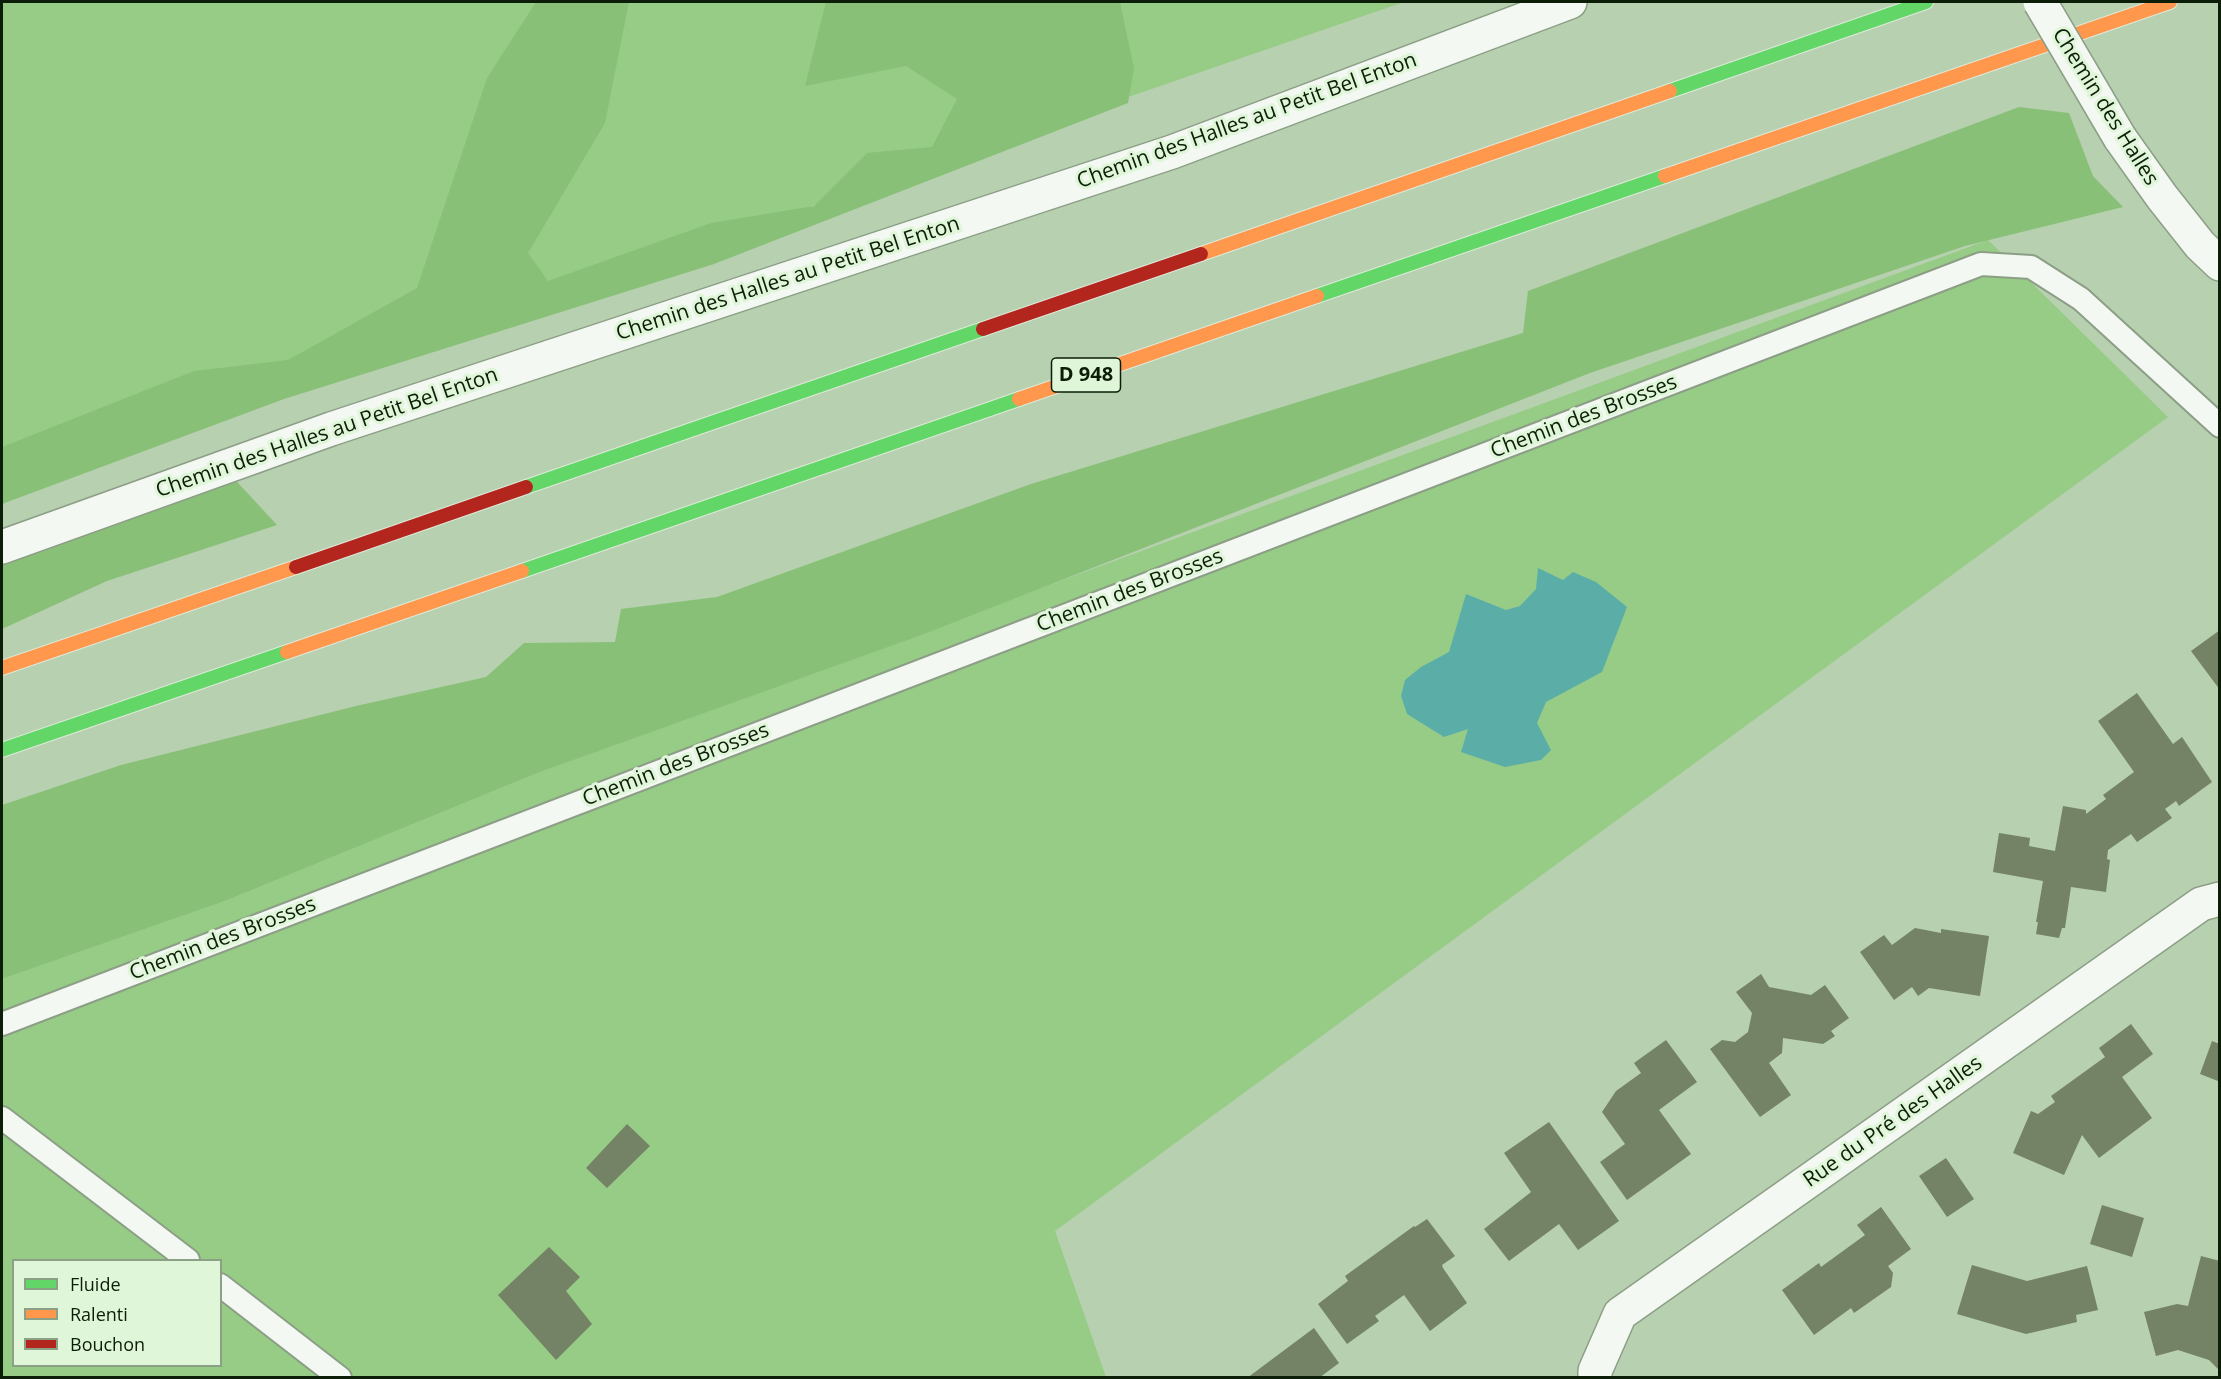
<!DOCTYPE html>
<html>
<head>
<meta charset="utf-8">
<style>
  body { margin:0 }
  #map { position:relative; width:2221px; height:1379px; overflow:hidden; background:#b7d0af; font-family:"Open Sans",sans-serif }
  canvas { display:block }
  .frame { position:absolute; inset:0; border:3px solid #0d1e08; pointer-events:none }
  .legend { position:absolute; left:12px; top:1259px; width:210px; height:108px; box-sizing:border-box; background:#dff6d9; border:2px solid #8ba085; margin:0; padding:8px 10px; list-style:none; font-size:18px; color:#0d1e08 }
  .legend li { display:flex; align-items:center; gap:12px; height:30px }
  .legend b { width:30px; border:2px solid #8ba085 }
</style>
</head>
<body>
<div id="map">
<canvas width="2221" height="1379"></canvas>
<div class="frame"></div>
<ul class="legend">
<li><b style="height:8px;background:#63d668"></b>Fluide</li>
<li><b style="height:8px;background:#ff974d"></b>Ralenti</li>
<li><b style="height:8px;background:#b3261e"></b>Bouchon</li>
</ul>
</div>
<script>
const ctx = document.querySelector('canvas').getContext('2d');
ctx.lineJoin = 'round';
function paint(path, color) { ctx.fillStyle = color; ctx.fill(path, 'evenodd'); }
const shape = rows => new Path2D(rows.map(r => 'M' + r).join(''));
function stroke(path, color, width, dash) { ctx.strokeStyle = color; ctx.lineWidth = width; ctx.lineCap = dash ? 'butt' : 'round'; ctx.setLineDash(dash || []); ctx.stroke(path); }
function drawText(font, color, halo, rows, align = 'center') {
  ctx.font = font + ' "Open Sans",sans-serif'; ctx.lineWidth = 6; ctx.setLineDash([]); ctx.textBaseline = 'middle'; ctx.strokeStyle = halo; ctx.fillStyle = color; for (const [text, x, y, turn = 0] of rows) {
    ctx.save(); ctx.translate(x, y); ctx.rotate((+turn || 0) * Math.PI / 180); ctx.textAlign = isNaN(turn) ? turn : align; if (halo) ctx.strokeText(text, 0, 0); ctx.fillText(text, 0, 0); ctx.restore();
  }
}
const green = shape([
  [2,2,1404,2,2,485],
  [1988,240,2168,417,1055,1231,1106,1377,2,1377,2,979,225,901,540,772],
  [14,1260,220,1260,220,1366,14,1366]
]);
const forest = shape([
  [536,2,629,2,605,123,528,253,548,281,711,223,814,206,867,153,932,147,957,99,906,66,805,86,826,2,1120,2,1134,69,1128,103,714,264,284,399,2,504,2,447,194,371,288,360,417,288,487,78],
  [2019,107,2069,113,2093,176,2123,207,1965,246,1590,373,924,634,540,772,225,901,2,979,2,805,121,765,356,706,486,677,524,643,615,642,621,609,717,597,1031,484,1523,333,1528,291],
  [227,471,277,525,107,581,2,629,2,537]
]);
const water = shape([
  [1538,568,1563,580,1573,572,1596,582,1627,607,1602,672,1546,702,1537,723,1551,750,1541,760,1505,767,1461,752,1468,729,1444,737,1407,714,1401,696,1405,680,1421,667,1449,652,1466,594,1506,610,1520,606,1536,589]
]);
const building = shape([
  [2220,630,2220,690,2191,651],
  [2137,693,2173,744,2182,737,2212,782,2179,806,2176,801,2165,809,2172,818,2137,842,2131,834,2108,850,2107,859,2110,860,2106,892,2071,887,2065,928,2062,928,2059,938,2036,934,2038,922,2036,922,2043,881,1993,872,1999,833,2030,838,2029,846,2055,851,2063,806,2086,810,2086,814,2106,799,2103,795,2134,772,2098,721],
  [1915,928,1941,933,1941,929,1989,936,1980,996,1929,988,1918,996,1912,987,1894,1000,1860,952,1884,935,1892,945],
  [1761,974,1769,987,1811,995,1825,985,1849,1018,1831,1031,1835,1036,1823,1044,1783,1038,1782,1053,1769,1063,1791,1095,1760,1117,1710,1049,1722,1040,1735,1042,1748,1032,1752,1013,1736,992],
  [2131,1024,2153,1054,2122,1077,2152,1118,2099,1158,2082,1135,2064,1175,2013,1153,2031,1111,2038,1114,2055,1102,2051,1096,2105,1057,2099,1048],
  [1666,1040,1697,1082,1659,1110,1691,1154,1627,1200,1600,1162,1625,1144,1602,1112,1616,1091,1641,1073,1634,1063],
  [2212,1041,2220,1044,2218,1081,2200,1074],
  [1549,1122,1619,1221,1578,1250,1559,1224,1509,1261,1484,1229,1531,1192,1504,1153],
  [627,1124,650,1146,607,1188,586,1168],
  [1946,1158,1974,1199,1947,1217,1919,1176],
  [2102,1205,2144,1218,2132,1257,2090,1244],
  [1881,1207,1911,1249,1888,1266,1893,1273,1891,1287,1854,1313,1851,1308,1814,1335,1782,1290,1819,1263,1821,1267,1865,1235,1857,1225],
  [1427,1219,1455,1256,1442,1265,1443,1268,1467,1303,1430,1331,1404,1295,1375,1316,1379,1321,1347,1344,1318,1304,1348,1281,1345,1276,1414,1226,1415,1227],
  [549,1247,580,1277,566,1291,592,1324,556,1360,498,1295],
  [2201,1256,2220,1261,2220,1371,2209,1360,2178,1350,2156,1356,2144,1312,2177,1304,2188,1306],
  [1972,1265,2027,1281,2087,1266,2098,1310,2076,1315,2077,1322,2026,1334,1957,1314],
  [1314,1328,1339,1363,1319,1378,1247,1378]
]);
const lane = shape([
  [2,1024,1981,264,2031,267,2081,299,2220,426],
  [2,1118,188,1260],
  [220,1285,340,1378]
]);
const street = shape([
  [2120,138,2162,197,2200,245,2220,264],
  [2,547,331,429,1172,152,1570,2],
  [1595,1378,1595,1371,1620,1314,2201,904,2220,899]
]);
const fast = shape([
  [1670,91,1926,2],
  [1317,296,1665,176],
  [526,487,983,329],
  [522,571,1019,399],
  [2,750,287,652]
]);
const slow = shape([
  [1665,176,2170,2],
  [1201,254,1670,91],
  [1019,399,1317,296],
  [287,652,522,571],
  [2,668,296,567]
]);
const jam = shape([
  [983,329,1201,254],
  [296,567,526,487]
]);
const streetBridge = shape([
  [2040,2,2120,138]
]);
const shields = [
  [1086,375,69]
];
const shieldNames = [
  ["D 948",1086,375]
];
const streetNames = [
  ["Chemin des Halles",2105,107,58],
  ["Chemin des Halles au Petit Bel Enton",1247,121,-20],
  ["Chemin des Halles au Petit Bel Enton",788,279,-18],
  ["Chemin des Brosses",1584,417,-21],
  ["Chemin des Halles au Petit Bel Enton",327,433,-19],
  ["Chemin des Brosses",1130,591,-21],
  ["Chemin des Brosses",676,765,-21],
  ["Chemin des Brosses",223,939,-21],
  ["Rue du Pré des Halles",1893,1122,-35]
];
paint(green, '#96cc86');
paint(forest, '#89c078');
paint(water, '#5baea7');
paint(building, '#748265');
stroke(lane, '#8c9f86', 26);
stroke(street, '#8c9f86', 36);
stroke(fast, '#dfeadb', 16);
stroke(slow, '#dfeadb', 16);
stroke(jam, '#dfeadb', 16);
stroke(lane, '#f4f8f3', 22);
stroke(street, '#f4f8f3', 33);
stroke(fast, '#63d668', 14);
stroke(slow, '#ff974d', 14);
stroke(jam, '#b3261e', 14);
stroke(streetBridge, '#8c9f86', 36, []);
stroke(streetBridge, '#f4f8f3', 33);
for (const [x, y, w] of shields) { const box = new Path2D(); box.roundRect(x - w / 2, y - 17, w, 34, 4.5); ctx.fillStyle = '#dff6d9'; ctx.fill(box); stroke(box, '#0d1e08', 1.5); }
drawText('bold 20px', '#0d1e08', null, shieldNames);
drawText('21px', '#0d1e08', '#dff6d9', streetNames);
</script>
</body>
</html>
